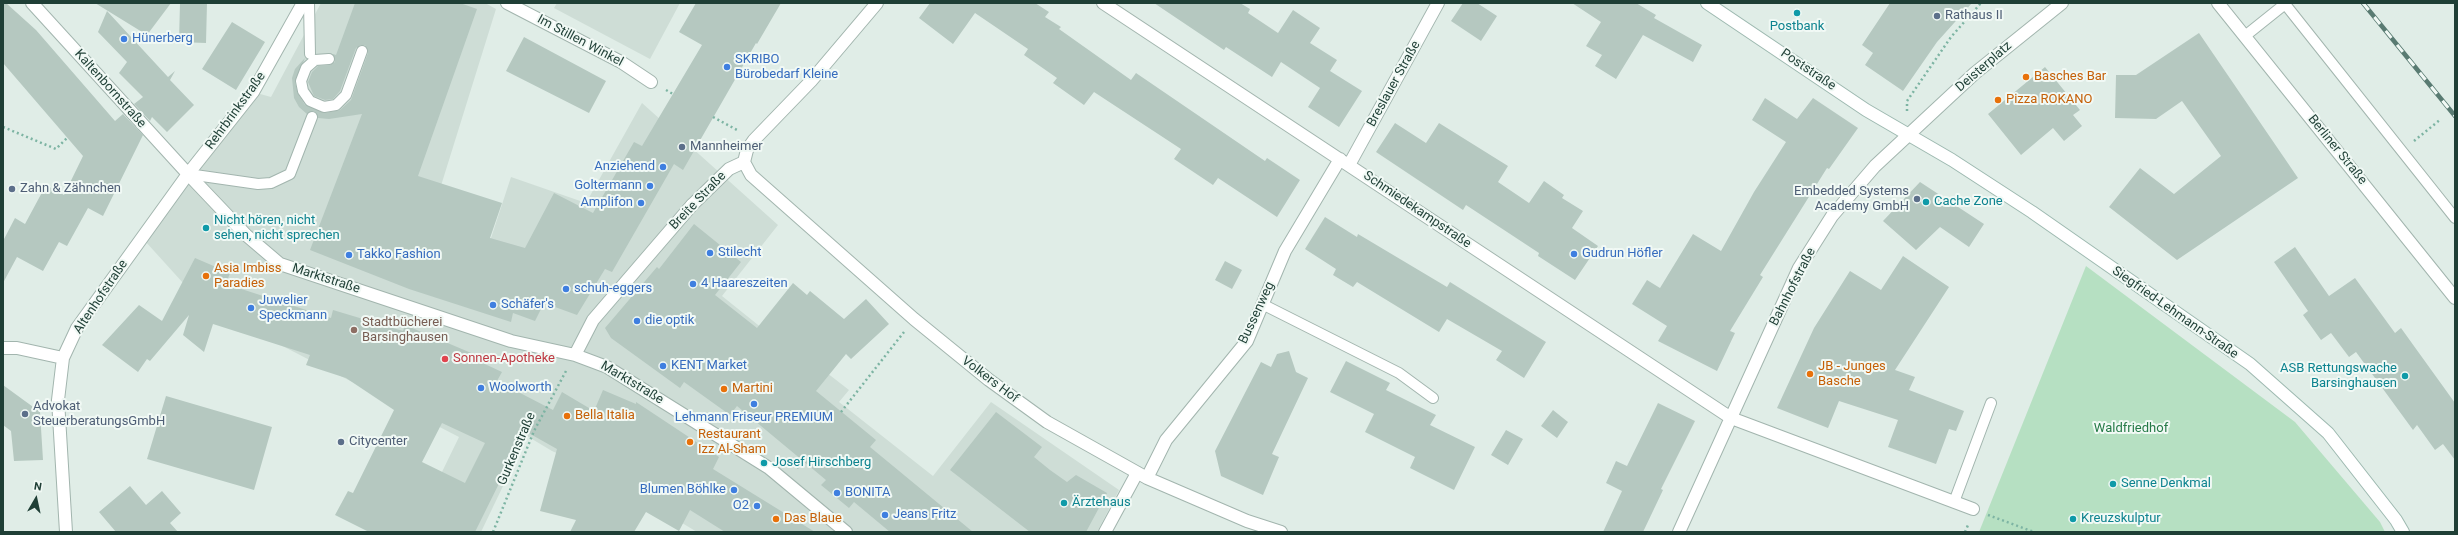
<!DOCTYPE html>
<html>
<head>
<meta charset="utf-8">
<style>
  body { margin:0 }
  #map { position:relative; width:2458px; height:535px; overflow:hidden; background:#e0ede7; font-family:Roboto,sans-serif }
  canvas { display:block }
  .frame { position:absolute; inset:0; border:4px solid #1f3f36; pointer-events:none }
  .north { position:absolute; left:16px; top:479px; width:40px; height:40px; -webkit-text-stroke:3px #f1f9f5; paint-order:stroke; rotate:9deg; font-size:11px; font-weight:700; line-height:16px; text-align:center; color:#1f3f36 }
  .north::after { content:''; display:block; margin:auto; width:14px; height:18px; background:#1f3f36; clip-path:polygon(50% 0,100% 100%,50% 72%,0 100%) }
</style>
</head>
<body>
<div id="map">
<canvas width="2458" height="535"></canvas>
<div class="frame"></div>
<div class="north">N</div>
</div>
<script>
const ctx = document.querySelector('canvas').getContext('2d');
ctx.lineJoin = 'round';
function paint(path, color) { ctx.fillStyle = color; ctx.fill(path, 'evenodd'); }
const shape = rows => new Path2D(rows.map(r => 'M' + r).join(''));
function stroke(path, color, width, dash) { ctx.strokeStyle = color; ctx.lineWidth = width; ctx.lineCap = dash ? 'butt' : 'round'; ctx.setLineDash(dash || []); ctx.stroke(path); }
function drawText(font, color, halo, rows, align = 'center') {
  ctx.font = font + ' Roboto,sans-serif'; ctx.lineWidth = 4; ctx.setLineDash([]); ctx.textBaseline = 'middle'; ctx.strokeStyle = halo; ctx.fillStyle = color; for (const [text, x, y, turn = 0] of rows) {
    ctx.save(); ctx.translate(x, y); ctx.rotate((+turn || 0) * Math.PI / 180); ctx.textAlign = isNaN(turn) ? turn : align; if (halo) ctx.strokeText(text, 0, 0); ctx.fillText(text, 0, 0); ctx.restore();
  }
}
const built = shape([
  [321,3,485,3,496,9,416,266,476,284,511,177,586,203,642,103,778,225,722,296,788,349,791,345,849,390,839,402,933,476,991,402,1119,490,1097,532,697,532,596,471,552,451,527,436,481,532,445,532,422,513,459,437,203,305,145,241,253,92,271,97],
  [557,3,680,3,650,59,554,8]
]);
const green = shape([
  [2086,266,2295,422,2380,522,2385,532,1979,532]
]);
const building = shape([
  [3,3,6,3,36,30,115,121,123,114,143,135,103,216,88,208,67,246,59,242,43,271,17,257,3,283,3,241,15,218,25,224,46,185,64,195,83,156,3,63],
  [95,3,171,3,147,35],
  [180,3,207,3,206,43,179,42],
  [355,3,460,3,477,9,418,176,502,203,490,238,525,248,554,193,593,213,634,142,642,146,702,45,679,32,696,3,781,3,757,44,756,43,683,170,674,164,612,272,605,269,577,315,544,303,535,321,513,313,511,322,409,289,310,250,362,114,329,119,318,118,314,111,307,114,299,107,294,98,292,78,295,69,305,58,295,82,298,94,305,105,325,113,340,110,351,100,368,53,365,45,360,45,356,48,340,91,333,99,325,100,314,96,308,82,312,72,318,66,330,65,335,62,333,54,336,55],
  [930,3,1035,3,1049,12,1045,17,1061,27,1059,29,1131,80,1136,73,1265,161,1267,158,1300,180,1277,217,1218,178,1213,185,1174,159,1181,149,1094,92,1084,105,1053,83,1057,78,1024,55,1028,49,975,13,953,44,919,18],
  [1154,3,1240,3,1250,9,1248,13,1278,33,1293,10,1320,28,1310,43,1337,60,1330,71,1362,91,1339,127,1308,107,1320,88,1281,62,1272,77,1226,47,1224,50],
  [1463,3,1477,3,1497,16,1481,41,1451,21],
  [1572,3,1636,3,1656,15,1654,18,1702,45,1693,62,1643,35,1616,79,1595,66,1602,55,1586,46,1601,22],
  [1890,3,1972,3,1937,42,1903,91,1865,65,1873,53,1862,45],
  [107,11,168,77,175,71,170,80,194,105,167,132,152,117,150,121,134,104,143,97,119,73,127,62,98,32],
  [232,22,265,42,236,90,202,69],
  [2199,33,2298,178,2177,260,2109,207,2140,168,2174,194,2221,156,2182,101,2156,119,2115,118,2116,75,2136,75],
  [524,37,606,81,589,113,506,71],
  [2045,67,2080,110,2073,115,2082,126,2064,141,2053,128,2021,155,1988,114],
  [1765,98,1797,119,1813,98,1858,128,1829,169,1827,168,1760,275,1763,277,1730,331,1735,333,1717,371,1658,341,1667,326,1632,304,1647,280,1660,288,1693,234,1721,251,1754,192,1786,142,1752,120],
  [1395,123,1426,143,1439,123,1508,166,1498,182,1529,203,1544,181,1564,195,1562,198,1583,211,1572,228,1598,246,1575,280,1538,256,1539,253,1466,205,1463,210,1376,152],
  [1920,182,1984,224,1969,247,1940,227,1916,250,1883,221],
  [1325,217,1357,237,1358,234,1447,287,1450,282,1546,342,1524,378,1496,360,1502,351,1447,319,1439,332,1357,282,1353,287,1333,275,1336,269,1305,249],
  [694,224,741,262,715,295,757,328,793,283,807,295,810,291,844,319,866,299,889,324,851,359,846,354,816,391,876,440,870,447,973,532,890,532,854,502,849,508,821,485,826,480,737,406,730,415,684,382,680,388,611,338,605,328,657,267,659,269],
  [2295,247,2329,296,2355,278,2395,333,2401,328,2455,403,2455,460,2443,444,2435,450,2417,425,2413,430,2356,352,2349,357,2331,333,2321,340,2303,315,2308,311,2274,262],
  [1903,256,1949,287,1895,370,1915,377,1909,390,1964,411,1956,431,1949,429,1936,464,1888,447,1898,420,1839,401,1828,428,1777,408,1814,328,1850,271,1881,290],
  [195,258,230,273,226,284,331,318,333,310,403,331,405,325,476,355,474,359,502,372,497,381,553,410,562,392,594,411,603,390,636,404,636,402,719,457,713,469,815,532,725,532,690,510,679,531,646,512,634,532,570,532,576,520,540,511,557,449,525,431,475,532,369,532,335,515,348,491,353,493,394,410,346,378,306,365,310,355,213,324,204,352,183,335,189,315,150,361,147,359,138,372,102,345,139,305,162,321],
  [442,423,485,443,465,483,422,462],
  [1225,261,1242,270,1232,289,1215,280],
  [1289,351,1296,372,1308,378,1272,454,1279,457,1263,495,1221,476,1215,451,1261,362,1271,367,1277,354],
  [1346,361,1390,383,1386,390,1436,415,1430,425,1475,447,1454,490,1410,468,1415,457,1365,432,1374,414,1330,392],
  [3,385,40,412,43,460,14,461,11,431,3,425],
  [166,396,272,427,254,490,147,459],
  [1658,403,1695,421,1661,489,1663,490,1643,532,1603,532,1622,491,1606,483,1616,461,1627,466],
  [1553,410,1568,422,1557,438,1541,426],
  [996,412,1042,447,1034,457,1050,470,1067,482,1076,475,1107,493,1086,532,1030,532,950,470],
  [1506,430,1523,439,1508,465,1491,455],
  [130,486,146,505,162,491,181,513,170,523,178,532,116,532,99,512]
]);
const path = shape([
  [666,90,673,94],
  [1907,111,1907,101,1951,37,1981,3],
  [713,117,739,131],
  [3,127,56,149,68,137],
  [2414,141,2441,119],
  [841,412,904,332],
  [797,468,803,461],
  [1988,515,2034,532],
  [493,532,534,431,566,371],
  [1965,532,1968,525]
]);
const service = shape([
  [309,3,310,54],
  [2245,36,2285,4,2455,218],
  [329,59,315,60,306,68,301,81,303,91,310,101,324,107,336,105,346,95,362,51],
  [188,174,258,184,271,183,290,174,312,117],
  [1262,304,1399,373,1433,398],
  [1954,502,1991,403]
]);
const pedestrian = shape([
  [188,174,246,235,280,264,511,341,575,355,607,367,769,468,846,532],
  [575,355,593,320,692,205],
  [1105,532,1137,473]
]);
const minor = shape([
  [32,3,188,174],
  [507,3,621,62,651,82],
  [1103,3,1731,418,1973,509],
  [2218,3,2455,298],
  [744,162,751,175,914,319,989,380,1047,422,1147,478,1247,521,1281,532],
  [744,162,747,150,754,140,811,81,877,3],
  [1349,165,1438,3],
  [692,205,729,169,744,162],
  [3,348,17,348,63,358],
  [1147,478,1166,440,1247,341,1285,251,1340,159],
  [66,532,58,400,63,358,77,328,188,174,253,92,303,3],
  [1679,532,1799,268,1832,216,1875,166,1975,73,2062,3]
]);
const secondary = shape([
  [1707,3,1866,110,1952,160,2032,212,2250,364,2328,433,2396,520,2403,532]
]);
const rail = shape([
  [2363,3,2455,116]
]);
const markers = [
  [1797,13,4,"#0f9aa8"],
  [1937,16,4,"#5c6f8a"],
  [124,39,4,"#3f7fe0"],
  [727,67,4,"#3f7fe0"],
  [2026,77,4,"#e8710a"],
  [1998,100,4,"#e8710a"],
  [682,147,4,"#5c6f8a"],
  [663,167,4,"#3f7fe0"],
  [650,186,4,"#3f7fe0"],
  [12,189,4,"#5c6f8a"],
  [1917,199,4,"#5c6f8a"],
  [1926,202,4,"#0f9aa8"],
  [641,203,4,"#3f7fe0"],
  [206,228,4,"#0f9aa8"],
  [710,253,4,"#3f7fe0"],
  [1574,254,4,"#3f7fe0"],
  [349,255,4,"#3f7fe0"],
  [206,276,4,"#e8710a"],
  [693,284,4,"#3f7fe0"],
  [566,289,4,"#3f7fe0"],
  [493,305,4,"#3f7fe0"],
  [251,308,4,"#3f7fe0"],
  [637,321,4,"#3f7fe0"],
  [354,330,4,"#8d6e63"],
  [445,359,4,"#e0444e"],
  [663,366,4,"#3f7fe0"],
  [1810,374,4,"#e8710a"],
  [2405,376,4,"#0f9aa8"],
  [481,388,4,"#3f7fe0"],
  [724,389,4,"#e8710a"],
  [754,404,4,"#3f7fe0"],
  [25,414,4,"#5c6f8a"],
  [567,416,4,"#e8710a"],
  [341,442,4,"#5c6f8a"],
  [690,442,4,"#e8710a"],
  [764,463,4,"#0f9aa8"],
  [2113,484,4,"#0f9aa8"],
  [734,490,4,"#3f7fe0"],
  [837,493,4,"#3f7fe0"],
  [1064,503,4,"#0f9aa8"],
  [757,506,4,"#3f7fe0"],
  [885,515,4,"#3f7fe0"],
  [776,519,4,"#e8710a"],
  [2073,519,4,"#0f9aa8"]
];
const serviceNames = [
  ["Rathaus II",1945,16],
  ["Mannheimer",690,147],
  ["Zahn & Zähnchen",20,189],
  ["Embedded Systems",1909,192,"right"],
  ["Academy GmbH",1909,207,"right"],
  ["Advokat",33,407],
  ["SteuerberatungsGmbH",33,422],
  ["Citycenter",349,442]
];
const cultureNames = [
  ["Postbank",1797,27,"center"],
  ["Cache Zone",1934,202],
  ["Nicht hören, nicht",214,221],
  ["sehen, nicht sprechen",214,236],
  ["ASB Rettungswache",2397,369,"right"],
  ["Barsinghausen",2397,384,"right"],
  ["Josef Hirschberg",772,463],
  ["Senne Denkmal",2121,484],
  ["Ärztehaus",1072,503],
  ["Kreuzskulptur",2081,519]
];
const shopNames = [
  ["Hünerberg",132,39],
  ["SKRIBO",735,60],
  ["Bürobedarf Kleine",735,75],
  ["Anziehend",655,167,"right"],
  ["Goltermann",642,186,"right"],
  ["Amplifon",633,203,"right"],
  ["Stilecht",718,253],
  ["Gudrun Höfler",1582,254],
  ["Takko Fashion",357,255],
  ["4 Haareszeiten",701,284],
  ["schuh-eggers",574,289],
  ["Juwelier",259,301],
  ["Speckmann",259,316],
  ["Schäfer's",501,305],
  ["die optik",645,321],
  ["KENT Market",671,366],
  ["Woolworth",489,388],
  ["Lehmann Friseur PREMIUM",754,418,"center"],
  ["Blumen Böhlke",726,490,"right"],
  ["BONITA",845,493],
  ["O2",749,506,"right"],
  ["Jeans Fritz",893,515]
];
const streetNames = [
  ["Im Stillen Winkel",580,41,28],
  ["Deisterplatz",1984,67,-41],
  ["Poststraße",1808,70,34],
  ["Breslauer Straße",1394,84,-61],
  ["Kaltenbornstraße",110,89,48],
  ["Rehrbrinkstraße",236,111,-54],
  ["Berliner Straße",2337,150,51],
  ["Breite Straße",698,201,-46],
  ["Schmiedekampstraße",1417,210,34],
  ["Marktstraße",326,279,18],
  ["Bahnhofstraße",1793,287,-63],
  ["Altenhofstraße",101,297,-56],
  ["Bussenweg",1257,313,-65],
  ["Siegfried-Lehmann-Straße",2175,313,35],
  ["Volkers Hof",990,380,37],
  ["Marktstraße",632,383,31],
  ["Gurkenstraße",517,449,-67]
];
const foodNames = [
  ["Basches Bar",2034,77],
  ["Pizza ROKANO",2006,100],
  ["Asia Imbiss",214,269],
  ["Paradies",214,284],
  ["JB - Junges",1818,367],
  ["Basche",1818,382],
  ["Martini",732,389],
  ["Bella Italia",575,416],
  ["Restaurant",698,435],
  ["Izz Al-Sham",698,450],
  ["Das Blaue",784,519]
];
const educationNames = [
  ["Stadtbücherei",362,323],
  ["Barsinghausen",362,338]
];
const healthNames = [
  ["Sonnen-Apotheke",453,359]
];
const parkNames = [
  ["Waldfriedhof",2131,429]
];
paint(built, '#ceddd6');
paint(green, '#b6e0c2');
paint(building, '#b5c8c0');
stroke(service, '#a2b5ae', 12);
stroke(pedestrian, '#a2b5ae', 14);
stroke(minor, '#a2b5ae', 14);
stroke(secondary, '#9db9b0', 14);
stroke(path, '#7db4a3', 2.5, [2, 3]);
stroke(service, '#fff', 10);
stroke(pedestrian, '#fff', 12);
stroke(minor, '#fff', 12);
stroke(secondary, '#fff', 12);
stroke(rail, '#597b72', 4.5);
stroke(rail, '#f1f9f5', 3, [9]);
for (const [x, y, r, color] of markers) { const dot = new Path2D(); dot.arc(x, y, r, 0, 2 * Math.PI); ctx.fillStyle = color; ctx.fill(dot); stroke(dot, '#f1f9f5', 1.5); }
drawText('13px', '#4e5e75', '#f1f9f5', serviceNames, 'left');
drawText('13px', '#0d838f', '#f1f9f5', cultureNames, 'left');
drawText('13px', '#366cbe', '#f1f9f5', shopNames, 'left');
drawText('13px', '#1f3f36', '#f1f9f5', streetNames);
drawText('13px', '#c56008', '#f1f9f5', foodNames, 'left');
drawText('13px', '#785e54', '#f1f9f5', educationNames, 'left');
drawText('13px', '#be3a42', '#f1f9f5', healthNames, 'left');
drawText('13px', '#257a47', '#f1f9f5', parkNames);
</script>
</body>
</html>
